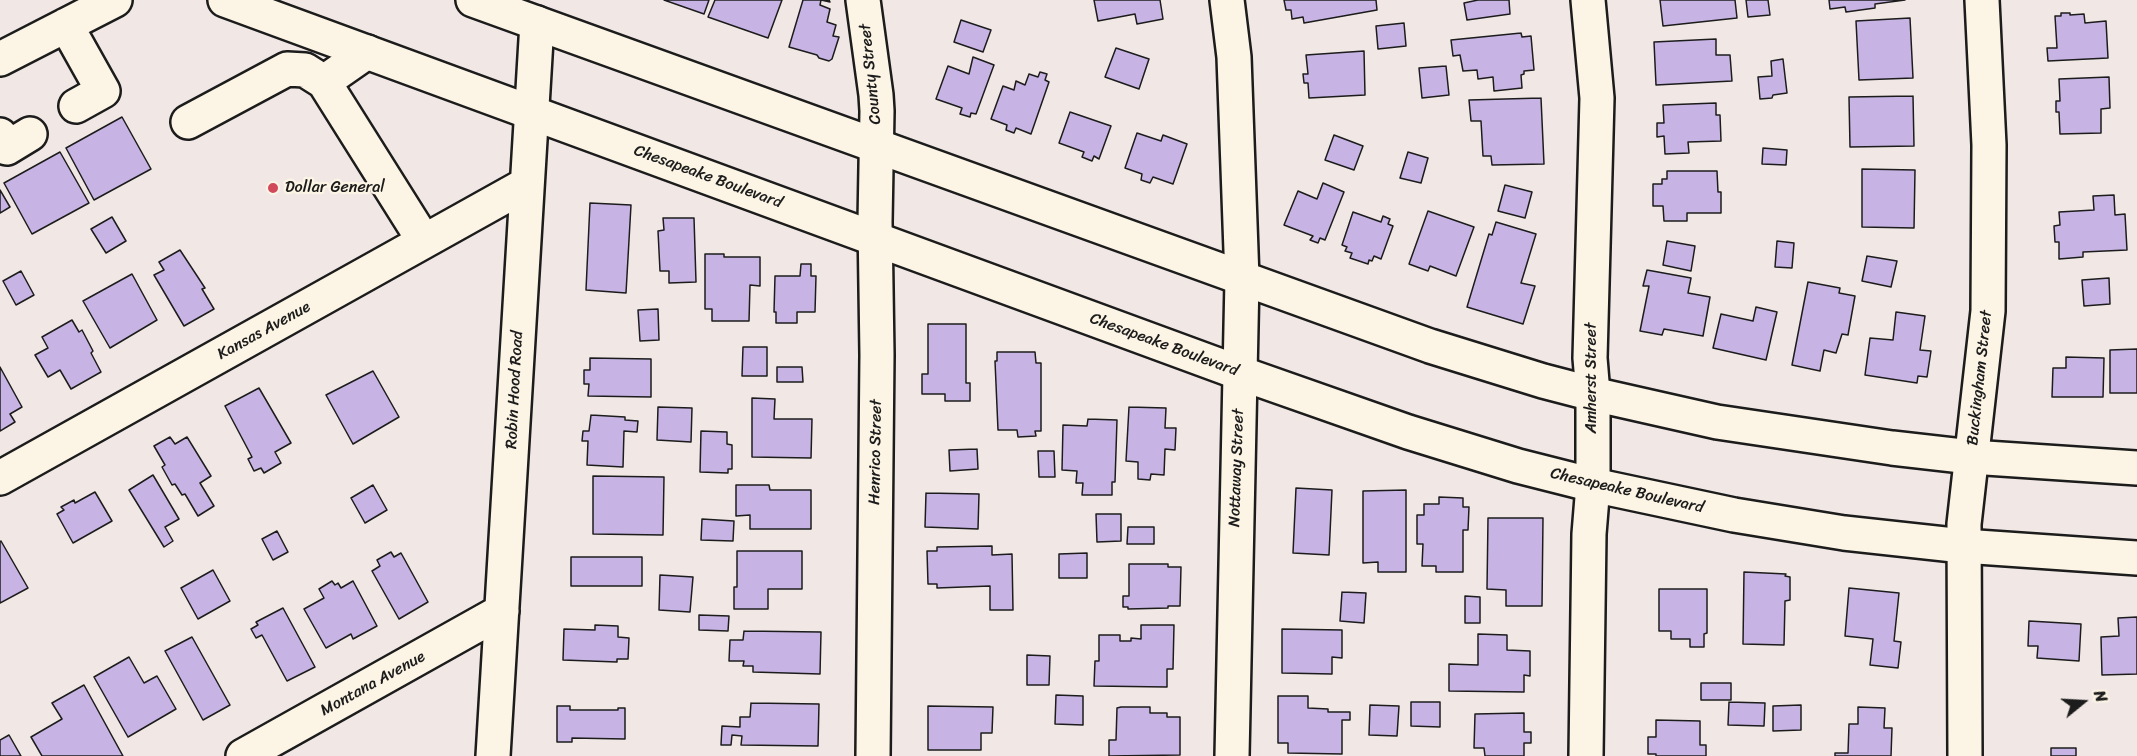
<!DOCTYPE html>
<html>
<head>
<meta charset="utf-8">
<style>
  body { margin:0 }
  #map { position:relative; width:2137px; height:756px; overflow:hidden; background:#f1e8e5; font-family:Sriracha,sans-serif }
  canvas { display:block }
  .north { position:absolute; left:2053px; top:672px; width:60px; height:60px; -webkit-text-stroke:4px #fcf5e5; paint-order:stroke; rotate:72deg; font-size:16px; font-weight:700; line-height:24px; text-align:center; color:#1c1c1c }
  .north::after { content:''; display:block; margin:auto; width:21px; height:27px; background:#1c1c1c; clip-path:polygon(50% 0,100% 100%,50% 72%,0 100%) }
</style>
</head>
<body>
<div id="map">
<canvas width="2137" height="756"></canvas>
<div class="north">N</div>
</div>
<script>
const ctx = document.querySelector('canvas').getContext('2d');
ctx.lineJoin = 'round';
function paint(path, color) { ctx.fillStyle = color; ctx.fill(path, 'evenodd'); }
const shape = rows => new Path2D(rows.map(r => 'M' + r).join(''));
function stroke(path, color, width, dash) { ctx.strokeStyle = color; ctx.lineWidth = width; ctx.lineCap = dash ? 'butt' : 'round'; ctx.setLineDash(dash || []); ctx.stroke(path); }
function drawText(font, color, halo, rows, align = 'center') {
  ctx.font = font + ' Sriracha,sans-serif'; ctx.lineWidth = 4.5; ctx.setLineDash([]); ctx.textBaseline = 'middle'; ctx.strokeStyle = halo; ctx.fillStyle = color; for (const [text, x, y, turn = 0] of rows) {
    ctx.save(); ctx.translate(x, y); ctx.rotate((+turn || 0) * Math.PI / 180); ctx.textAlign = isNaN(turn) ? turn : align; if (halo) ctx.strokeText(text, 0, 0); ctx.fillText(text, 0, 0); ctx.restore();
  }
}
const building = shape([
  [664,0,709,0,704,14,664,0],
  [715,0,782,0,768,38,708,17,715,0],
  [803,0,829,0,830,2,821,0,820,5,830,9,827,22,836,25,833,36,839,37,832,59,829,61,819,58,817,55,789,47,803,0],
  [1094,0,1160,0,1163,19,1137,24,1135,14,1098,21,1094,0],
  [1284,0,1376,0,1377,10,1304,23,1303,17,1292,19,1291,10,1286,10,1284,0],
  [1509,0,1510,14,1467,20,1464,3,1478,0,1509,0],
  [1660,0,1735,0,1737,18,1663,26,1660,0],
  [1746,0,1768,0,1770,15,1748,17,1746,0],
  [1829,0,1905,0,1875,4,1875,8,1846,12,1845,7,1830,9,1829,0],
  [2061,13,2070,13,2070,15,2084,14,2085,23,2106,21,2108,58,2048,61,2047,48,2057,48,2055,16,2061,16,2061,13],
  [1910,18,1913,78,1859,80,1856,21,1910,18],
  [961,20,991,30,983,52,954,42,961,20],
  [1404,23,1406,46,1378,49,1376,26,1404,23],
  [1521,33,1522,37,1531,36,1534,70,1524,71,1524,74,1521,75,1522,88,1494,91,1493,77,1478,79,1477,70,1463,71,1460,55,1453,56,1451,40,1521,33],
  [1716,39,1716,55,1730,55,1732,81,1656,85,1654,42,1716,39],
  [1116,48,1149,59,1139,89,1105,77,1116,48],
  [1364,51,1365,95,1309,98,1308,83,1304,83,1303,74,1308,74,1306,55,1364,51],
  [973,57,994,65,976,114,971,113,970,117,960,114,962,108,936,99,948,66,969,74,973,57],
  [1783,59,1787,93,1773,95,1772,98,1760,99,1758,77,1772,76,1771,61,1783,59],
  [1446,66,1449,95,1422,98,1419,68,1446,66],
  [1040,72,1047,74,1045,80,1049,82,1031,134,1016,128,1014,133,1006,130,1007,125,991,119,1003,86,1014,90,1016,81,1025,85,1029,74,1038,77,1040,72],
  [2109,77,2110,108,2101,109,2101,133,2060,134,2059,112,2056,112,2056,101,2060,101,2059,79,2109,77],
  [1913,96,1914,146,1850,147,1849,97,1913,96],
  [1541,98,1544,164,1492,165,1491,156,1483,156,1481,121,1471,121,1469,100,1541,98],
  [1716,103,1716,115,1720,115,1721,141,1688,142,1689,153,1665,154,1664,136,1657,137,1657,123,1664,123,1663,105,1716,103],
  [1070,112,1111,126,1099,159,1094,156,1092,161,1082,157,1084,152,1059,143,1070,112],
  [122,117,151,169,94,200,66,148,122,117],
  [1137,133,1161,141,1163,135,1187,144,1173,184,1153,177,1150,183,1141,180,1142,174,1125,168,1137,133],
  [1334,135,1363,146,1354,170,1325,160,1334,135],
  [1763,148,1787,150,1786,165,1762,164,1763,148],
  [60,152,89,203,32,234,4,183,60,152],
  [1408,152,1428,158,1421,183,1400,178,1408,152],
  [1862,169,1915,170,1914,228,1862,227,1862,169],
  [1667,171,1717,171,1718,192,1721,192,1721,213,1687,213,1687,221,1664,221,1663,206,1653,206,1653,184,1662,184,1662,179,1667,179,1667,171],
  [1323,183,1344,192,1325,240,1320,238,1318,243,1310,240,1313,236,1284,225,1298,191,1317,199,1323,183],
  [1505,185,1532,192,1525,218,1498,211,1505,185],
  [0,190,10,207,0,213,0,190],
  [2114,195,2115,215,2125,214,2127,250,2083,252,2083,257,2059,259,2059,242,2055,242,2054,226,2060,225,2059,212,2094,210,2093,196,2114,195],
  [590,203,631,205,626,293,586,290,590,203],
  [1428,211,1474,227,1456,276,1430,266,1428,271,1409,264,1428,211],
  [1353,212,1381,222,1383,216,1390,219,1388,224,1393,226,1381,259,1374,256,1372,261,1369,260,1368,264,1350,258,1352,253,1345,251,1347,247,1342,245,1353,212],
  [112,217,126,241,106,253,91,229,112,217],
  [663,218,694,218,696,282,669,283,669,271,660,271,658,231,664,230,663,218],
  [1496,222,1536,234,1521,283,1535,286,1523,324,1467,307,1489,234,1492,235,1496,222],
  [1667,241,1695,246,1691,271,1663,265,1667,241],
  [1777,241,1794,243,1792,268,1775,267,1777,241],
  [180,250,205,288,202,289,214,309,184,326,154,275,164,270,159,262,180,250],
  [705,254,724,254,724,257,760,257,760,286,750,285,749,321,712,321,712,309,705,309,705,254],
  [1867,256,1897,261,1891,287,1862,281,1867,256],
  [801,264,811,264,811,276,816,276,815,312,797,312,797,323,776,323,776,312,774,312,775,276,800,276,801,264],
  [1647,270,1691,278,1688,293,1710,297,1703,336,1664,329,1662,335,1640,331,1649,286,1643,286,1647,270],
  [21,271,34,295,16,305,3,281,21,271],
  [132,274,157,320,110,348,83,301,132,274],
  [2109,278,2110,304,2084,306,2082,280,2109,278],
  [1808,282,1840,288,1839,293,1855,296,1848,335,1842,334,1836,353,1824,350,1820,371,1792,365,1808,282],
  [1756,307,1777,312,1766,360,1713,348,1721,314,1753,321,1756,307],
  [658,309,659,340,640,341,638,310,658,309],
  [1896,312,1925,316,1920,350,1931,351,1927,377,1918,376,1917,383,1865,375,1870,338,1893,340,1896,312],
  [72,320,79,332,82,330,93,351,91,353,101,372,71,389,60,370,48,377,35,355,48,348,42,337,72,320],
  [928,324,966,324,966,383,970,383,970,401,945,401,945,394,922,394,922,374,928,374,928,324],
  [743,347,767,347,767,376,742,376,743,347],
  [2137,349,2137,393,2110,393,2110,350,2137,349],
  [997,352,1035,352,1036,363,1041,363,1041,431,1035,431,1036,436,1018,437,1017,430,998,430,995,361,997,361,997,352],
  [2066,357,2104,358,2103,397,2052,397,2053,368,2066,368,2066,357],
  [590,358,651,359,651,397,588,396,589,384,584,384,584,370,590,370,590,358],
  [0,367,22,407,10,414,15,422,0,431,0,367],
  [777,367,802,367,803,382,777,382,777,367],
  [373,371,399,417,353,444,326,395,373,371],
  [259,388,291,443,275,452,281,463,264,473,261,468,254,471,248,459,252,457,225,406,259,388],
  [752,398,775,399,774,419,812,419,811,458,752,457,752,398],
  [658,407,692,408,691,442,657,440,658,407],
  [1129,407,1166,408,1165,428,1176,428,1175,450,1165,449,1164,475,1151,474,1150,480,1138,479,1138,462,1126,461,1129,407],
  [591,415,625,417,625,420,638,421,637,432,624,431,623,467,587,465,588,441,582,441,583,431,589,431,591,415],
  [1088,419,1117,420,1115,482,1112,482,1112,495,1082,495,1083,483,1076,483,1077,471,1062,470,1063,425,1087,426,1088,419],
  [701,431,727,432,727,444,732,445,732,469,728,469,728,473,700,472,701,431],
  [170,437,175,444,187,437,211,476,200,483,214,506,198,516,185,494,182,495,175,484,172,485,162,467,165,465,154,446,170,437],
  [977,449,978,469,950,471,949,450,977,449],
  [1038,451,1054,451,1055,477,1039,477,1038,451],
  [153,475,179,519,165,527,173,541,164,547,129,490,153,475],
  [593,476,664,477,663,535,593,534,593,476],
  [373,485,387,510,365,523,351,498,373,485],
  [736,485,769,485,770,490,811,490,811,529,750,529,750,515,736,516,736,485],
  [1296,488,1332,490,1329,555,1293,553,1296,488],
  [1406,490,1406,572,1378,572,1378,562,1363,563,1363,491,1406,490],
  [95,492,112,521,73,543,57,514,64,510,61,507,74,500,75,503,95,492],
  [926,493,979,494,978,529,925,527,926,493],
  [1439,497,1463,498,1463,507,1469,507,1468,530,1463,530,1463,572,1436,572,1436,566,1422,566,1423,544,1417,544,1417,515,1424,515,1424,504,1439,504,1439,497],
  [1096,514,1121,514,1121,541,1097,542,1096,514],
  [1488,518,1543,518,1542,606,1506,606,1506,590,1487,589,1488,518],
  [702,519,734,521,733,541,701,540,702,519],
  [1128,527,1154,527,1154,544,1127,544,1128,527],
  [277,531,288,552,273,560,262,539,277,531],
  [1,541,28,588,0,603,0,542,1,541],
  [992,546,992,555,1012,554,1013,610,990,610,990,586,937,588,937,584,928,584,927,551,937,551,937,547,992,546],
  [737,551,802,551,802,589,768,589,768,609,734,609,734,587,737,587,737,551],
  [391,552,394,557,401,553,428,602,399,619,372,571,380,566,377,560,391,552],
  [1087,553,1087,578,1059,578,1059,554,1087,553],
  [571,557,642,557,642,586,571,586,571,557],
  [1129,564,1168,564,1168,567,1181,567,1180,606,1168,606,1168,608,1128,609,1128,607,1123,607,1123,596,1129,596,1129,564],
  [213,570,230,601,198,619,181,588,213,570],
  [1744,572,1786,574,1785,576,1790,577,1790,600,1785,601,1784,645,1743,644,1744,572],
  [660,575,693,577,690,612,659,610,660,575],
  [332,581,335,585,338,583,341,588,353,581,377,626,353,639,351,634,326,648,304,609,324,598,319,589,332,581],
  [1849,588,1899,593,1894,641,1901,642,1898,668,1870,665,1873,639,1845,636,1849,588],
  [1659,589,1707,589,1707,633,1704,634,1704,647,1690,647,1690,639,1671,639,1671,631,1659,631,1659,589],
  [1342,592,1366,593,1364,623,1340,621,1342,592],
  [1465,596,1480,597,1480,623,1465,623,1465,596],
  [283,608,315,667,287,681,262,635,256,638,251,629,258,625,256,622,283,608],
  [699,615,729,616,728,631,699,630,699,615],
  [2137,617,2137,674,2102,675,2101,637,2119,636,2118,618,2137,617],
  [2029,621,2081,624,2079,661,2037,658,2038,646,2028,646,2029,621],
  [595,625,618,626,618,637,629,638,628,659,617,659,617,662,563,660,564,629,595,630,595,625],
  [1141,625,1174,625,1173,669,1167,669,1167,687,1094,686,1095,661,1099,661,1099,635,1120,635,1120,641,1131,641,1131,638,1141,639,1141,625],
  [1282,629,1342,630,1342,658,1332,657,1332,674,1282,673,1282,629],
  [744,631,821,632,820,674,753,672,753,666,743,666,744,661,729,661,730,640,743,640,744,631],
  [1478,634,1507,635,1507,650,1530,651,1530,676,1524,675,1524,692,1449,691,1449,664,1478,665,1478,634],
  [192,637,230,705,203,720,165,651,192,637],
  [1027,655,1050,656,1049,685,1027,685,1027,655],
  [129,657,144,683,157,676,176,709,128,737,94,677,129,657],
  [1701,683,1731,683,1731,700,1701,700,1701,683],
  [84,685,123,756,42,756,31,737,62,719,52,703,84,685],
  [1056,695,1083,696,1083,725,1055,724,1056,695],
  [1278,696,1308,696,1308,708,1328,709,1328,712,1350,712,1350,720,1342,720,1342,754,1288,753,1288,743,1278,743,1278,696],
  [1411,702,1440,702,1440,727,1411,726,1411,702],
  [1729,702,1765,703,1764,726,1728,725,1729,702],
  [751,703,819,704,818,746,741,745,742,736,732,735,731,745,721,745,722,726,740,727,740,717,750,717,751,703],
  [1370,705,1399,706,1397,736,1369,735,1370,705],
  [1801,705,1801,730,1773,731,1773,706,1801,705],
  [557,706,570,706,570,710,618,710,618,708,625,708,625,739,572,738,572,742,557,742,557,706],
  [928,706,993,707,992,733,981,733,981,750,928,750,928,706],
  [1121,707,1150,707,1150,713,1167,713,1167,717,1180,717,1180,755,1109,756,1109,740,1116,740,1117,708,1121,707],
  [1858,707,1885,708,1884,728,1892,728,1891,756,1835,756,1835,753,1848,753,1849,724,1858,724,1858,707],
  [1524,713,1524,732,1531,732,1531,743,1524,743,1524,756,1485,756,1484,748,1474,748,1475,714,1524,713],
  [1656,720,1700,721,1700,745,1706,745,1706,756,1656,756,1656,754,1648,754,1648,737,1656,737,1656,720],
  [9,735,21,756,0,756,0,740,9,735],
  [2051,748,2076,748,2076,756,2051,756,2051,748]
]);
const minor = shape([
  [863,0,876,95,877,111,875,222,877,355,873,756],
  [1227,0,1234,57,1242,279,1232,756],
  [66,25,103,91,76,106],
  [0,59,115,0],
  [324,82,367,52],
  [188,122,287,69,305,70,324,82,424,241],
  [0,135,7,148,30,134],
  [0,478,527,184],
  [243,756,502,611],
  [493,756,537,23],
  [1586,756,1589,534,1593,485,1593,394,1590,358,1597,98,1588,0],
  [1965,756,1964,524,1988,311,1989,145,1982,0]
]);
const major = shape([
  [225,0,1240,373,1408,432,1518,466,1593,485,1734,515,1844,533,1963,546,2137,558],
  [473,0,1430,346,1543,381,1593,394,1717,422,1892,448,1971,457,2137,468]
]);
const markers = [
  [273,188,6,"#d1495b"]
];
const streetNames = [
  ["County Street",871,74,-96],
  ["Chesapeake Boulevard",708,177,20],
  ["Kansas Avenue",264,331,-29],
  ["Chesapeake Boulevard",1164,345,20],
  ["Amherst Street",1592,378,-90],
  ["Buckingham Street",1980,378,-84],
  ["Robin Hood Road",515,390,-87],
  ["Henrico Street",876,452,-89],
  ["Nottaway Street",1237,468,-88],
  ["Chesapeake Boulevard",1627,491,13],
  ["Montana Avenue",373,684,-29]
];
const poiNames = [
  ["Dollar General",285,188]
];
paint(building, '#c7b4e4');
stroke(building, '#1c1c1c', 1.5);
stroke(minor, '#1c1c1c', 38);
stroke(major, '#1c1c1c', 38);
stroke(minor, '#fcf5e5', 33);
stroke(major, '#fcf5e5', 33);
for (const [x, y, r, color] of markers) { const dot = new Path2D(); dot.arc(x, y, r, 0, 2 * Math.PI); ctx.fillStyle = color; ctx.fill(dot); stroke(dot, '#fcf5e5', 2); }
drawText('16px', '#1c1c1c', '#fcf5e5', streetNames);
drawText('16px', '#1c1c1c', '#fcf5e5', poiNames, 'left');
</script>
</body>
</html>
